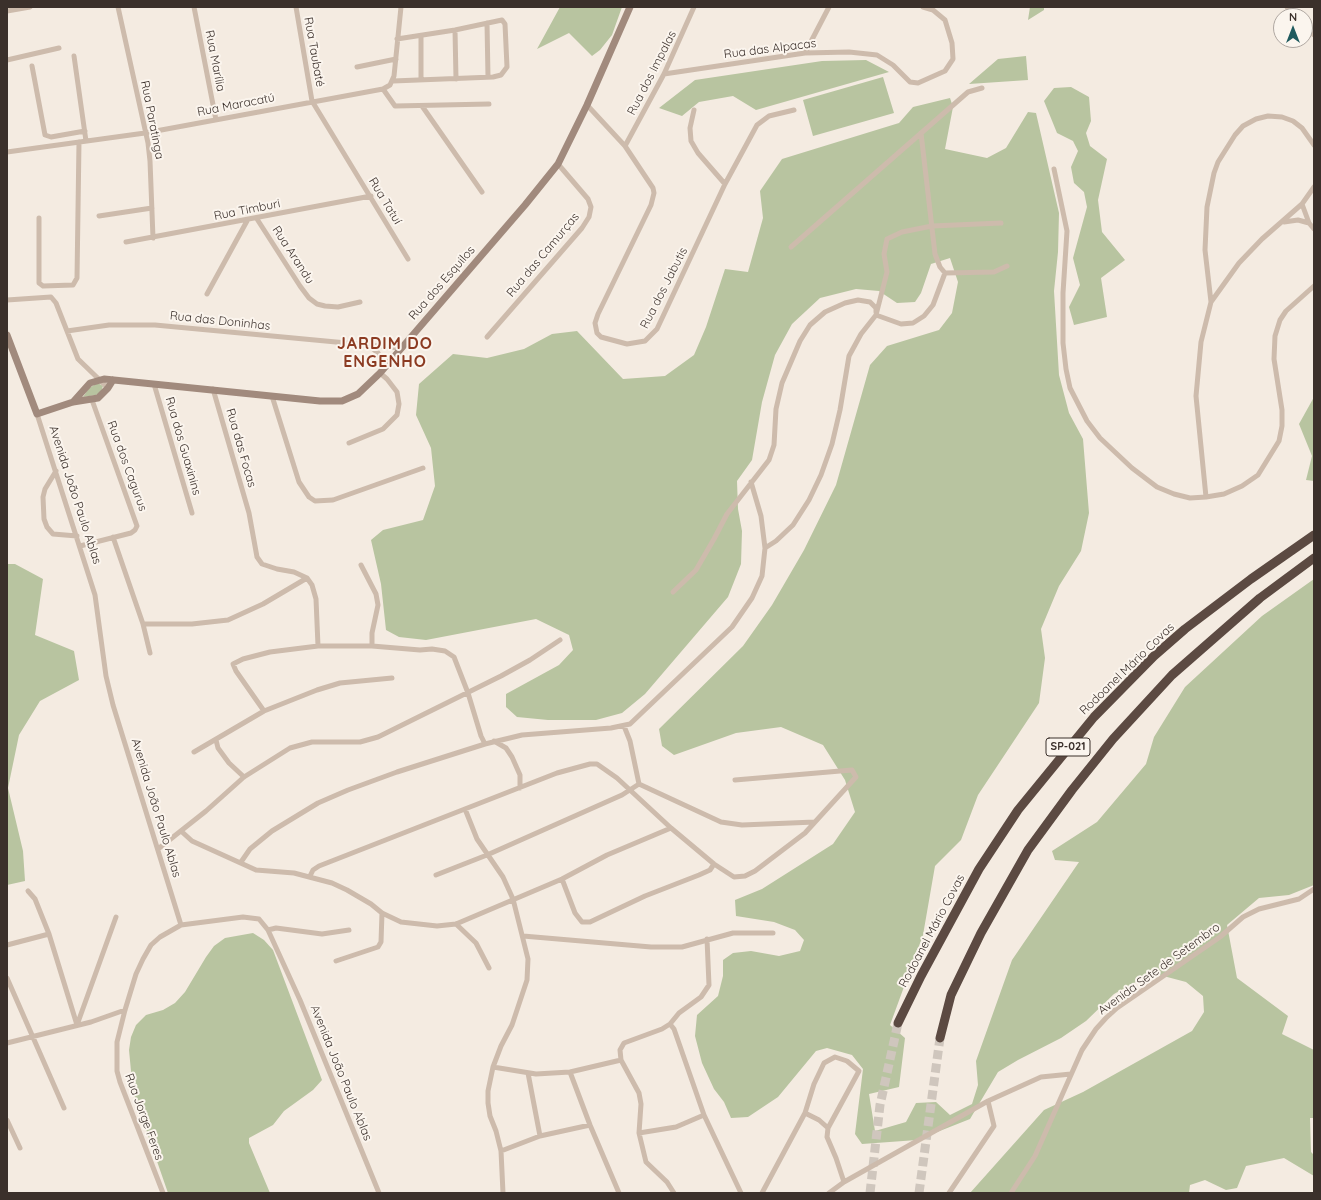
<!DOCTYPE html>
<html>
<head>
<meta charset="utf-8">
<style>
  body { margin:0 }
  #map { position:relative; width:1321px; height:1200px; overflow:hidden; background:#f4ebe1; font-family:Quicksand,sans-serif }
  canvas { display:block }
  .frame { position:absolute; inset:0; border:8px solid #3b302b; pointer-events:none }
  .north { position:absolute; left:1273px; top:8px; width:40px; height:40px; box-sizing:border-box; background:#fbf5ee; border:1px solid #aea6a0; border-radius:50%; rotate:0deg; font-size:11px; font-weight:700; line-height:16px; text-align:center; color:#3b302b }
  .north::after { content:''; display:block; margin:auto; width:14px; height:18px; background:#1f5a5e; clip-path:polygon(50% 0,100% 100%,50% 72%,0 100%) }
</style>
</head>
<body>
<div id="map">
<canvas width="1321" height="1200"></canvas>
<div class="frame"></div>
<div class="north">N</div>
</div>
<script>
const ctx = document.querySelector('canvas').getContext('2d');
ctx.lineJoin = 'round';
function paint(path, color) { ctx.fillStyle = color; ctx.fill(path, 'evenodd'); }
const shape = rows => new Path2D(rows.map(r => 'M' + r).join(''));
function stroke(path, color, width, dash) { ctx.strokeStyle = color; ctx.lineWidth = width; ctx.lineCap = dash ? 'butt' : 'round'; ctx.setLineDash(dash || []); ctx.stroke(path); }
function drawText(font, color, halo, rows, align = 'center') {
  ctx.font = font + ' Quicksand,sans-serif'; ctx.lineWidth = 4; ctx.setLineDash([]); ctx.textBaseline = 'middle'; ctx.strokeStyle = halo; ctx.fillStyle = color; for (const [text, x, y, turn = 0] of rows) {
    ctx.save(); ctx.translate(x, y); ctx.rotate((+turn || 0) * Math.PI / 180); ctx.textAlign = isNaN(turn) ? turn : align; if (halo) ctx.strokeText(text, 0, 0); ctx.fillText(text, 0, 0); ctx.restore();
  }
}
const green = shape([
  [560,7,622,7,612,35,600,50,592,56,569,33,537,49],
  [1030,7,1044,7,1044,10,1028,20],
  [1026,56,1028,80,969,84,998,59],
  [866,60,889,72,756,110,733,96,699,102,682,116,659,108,695,80,822,61],
  [883,77,894,113,813,136,803,100],
  [1071,87,1089,97,1091,121,1086,133,1090,146,1107,159,1098,200,1102,232,1125,260,1101,278,1107,317,1074,325,1069,307,1080,285,1073,258,1087,207,1084,192,1074,183,1071,167,1078,151,1073,141,1057,133,1044,101,1054,88],
  [950,98,953,107,945,149,987,158,1006,148,1028,112,1036,113,1059,213,1058,252,1054,291,1059,375,1069,413,1083,439,1089,513,1081,551,1059,586,1041,629,1045,658,1039,703,978,795,961,840,935,866,923,935,890,1025,905,1038,899,1087,869,1094,875,1131,906,1122,916,1103,936,1102,950,1115,972,1104,978,1085,976,1061,1012,960,1079,862,1055,860,1052,851,1097,822,1146,764,1154,737,1185,687,1262,616,1314,579,1314,885,1289,895,1259,898,1227,925,1237,978,1288,1016,1282,1034,1314,1050,1314,1118,1310,1118,1311,1152,1314,1155,1314,1176,1284,1158,1246,1166,1237,1188,1226,1190,1205,1180,1190,1185,1189,1193,970,1193,1044,1110,1083,1092,1192,1031,1204,1012,1203,996,1186,982,1152,973,1114,994,1086,1021,1061,1038,1018,1060,998,1072,970,1119,917,1140,862,1144,855,1134,863,1069,852,1055,827,1048,816,1051,778,1097,748,1117,731,1118,724,1102,714,1089,702,1063,695,1036,697,1015,718,996,723,976,723,960,733,953,751,951,779,956,800,951,804,940,795,930,774,922,736,916,735,900,762,889,833,844,855,812,845,780,823,745,781,727,736,733,674,755,662,746,659,729,743,646,772,605,804,550,836,485,870,365,887,346,939,330,952,313,958,282,950,258,931,264,921,293,915,302,897,303,879,291,856,289,820,298,792,324,775,355,762,402,752,460,737,481,738,509,742,531,741,564,728,597,645,694,622,713,596,720,548,720,517,717,506,707,506,694,559,665,573,650,569,635,536,619,426,640,399,637,386,630,381,584,371,540,383,530,423,520,435,486,431,448,416,415,419,384,453,354,487,358,524,349,552,334,577,331,623,379,665,376,694,355,706,327,725,269,748,272,763,218,760,191,782,159,899,123,913,107],
  [98,383,103,386,101,392,96,395,83,397,89,388],
  [1314,397,1314,481,1306,480,1312,456,1299,424],
  [7,564,15,564,43,579,35,635,74,651,79,680,40,701,19,735,8,788,23,851,25,881,7,885],
  [253,933,264,940,273,950,322,1080,313,1090,284,1111,273,1125,249,1138,249,1143,270,1193,168,1193,133,1092,129,1050,131,1037,136,1025,146,1015,163,1010,175,1003,185,992,206,957,214,946,225,938]
]);
const highwayTunnel = shape([
  [870,1193,880,1105,898,1023],
  [919,1193,940,1038]
]);
const street = shape([
  [118,7,148,143,150,161,153,238],
  [194,7,216,120],
  [296,7,312,101,408,259],
  [1287,7,1293,16],
  [7,11,30,7],
  [487,23,488,77],
  [1305,29,1314,35],
  [455,30,456,79],
  [805,53,829,7],
  [74,56,86,141],
  [7,60,59,48],
  [32,66,45,135,51,137,85,131],
  [357,67,396,59],
  [664,74,805,53,849,52,877,55,893,65,910,82,918,83,945,71,953,59,952,43,945,20,933,10,923,7],
  [421,80,421,36],
  [393,81,493,77,501,75,507,67,505,24,502,20,455,30,397,39],
  [383,89,395,106,489,104],
  [587,105,625,146,653,188,654,193,651,205,598,314,595,323,597,333,601,337,627,344,645,341,657,329,725,184,757,125,769,116,794,110],
  [422,106,482,192],
  [694,110,690,128,691,141,698,153,725,184],
  [921,133,935,254,940,267,945,273,994,272,1007,266],
  [625,146,664,74,694,7],
  [7,152,145,133,383,89,390,85,394,76,401,7],
  [1054,169,1067,231,1063,293,1063,343,1066,369,1070,388,1087,421,1100,438,1132,468,1157,487,1174,494,1190,498,1206,497,1224,494,1242,486,1258,475,1279,441,1282,426,1282,410,1274,359,1275,336,1280,320,1286,311,1314,286],
  [1302,204,1309,223],
  [99,216,152,208],
  [39,218,39,283,43,286,73,285,77,278,79,142],
  [257,219,300,286,309,298,317,304,325,306,338,307,360,302],
  [1284,222,1298,220,1309,223,1314,229],
  [126,242,371,196],
  [791,247,968,92,982,88],
  [207,294,247,221],
  [7,300,51,297,56,303,78,359,108,388],
  [1211,302,1205,250,1207,207,1214,173,1218,162,1235,135,1243,126,1256,119,1268,116,1282,117,1293,121,1302,128,1314,145],
  [876,315,901,324,913,323,924,316,933,305,945,273],
  [67,331,109,325,155,325,400,348],
  [487,337,582,228,589,217,591,207,588,199,558,164],
  [371,347,378,353,385,366],
  [154,384,192,513],
  [213,389,249,513,257,557,262,564,277,569,294,572,307,578,312,585,316,599,318,646],
  [272,396,299,482,309,497,315,501,333,500,423,468],
  [37,414,95,595,106,676,113,705,181,925],
  [349,443,383,429,397,415,399,404,397,392,387,379,380,373],
  [56,471,45,489,43,497,44,519,47,527,53,534,77,536],
  [1206,497,1196,396,1201,342,1211,302,1239,263,1262,239,1302,204,1314,187],
  [113,537,143,624,150,653],
  [80,546,131,533,135,530,137,526,92,400],
  [765,548,776,541,793,525,809,500,821,475,832,444,840,410,849,356,861,334,876,315,887,272,884,254,887,239,902,232,932,226,1001,223],
  [361,565,376,594,378,605,372,633,372,646],
  [673,592,696,570,714,539,727,514,769,460,774,445,776,409,782,383,800,341,810,325,825,312,845,303,858,300,870,302,876,308,876,312],
  [143,624,192,624,228,620,263,604,307,578],
  [264,711,236,671,233,664,243,659,270,652,318,646,372,646,420,650,432,649,445,651,454,657,468,693,481,736,485,744],
  [624,726,630,741,639,784,721,822,742,825,815,822,856,777,852,770,735,780],
  [216,740,218,748,229,763,244,777],
  [494,741,506,748,512,757,520,775,520,788],
  [194,752,264,711,317,690,340,683,392,678],
  [465,809,477,839,503,877,513,899,528,959,527,980,512,1025,501,1046,493,1067,488,1091,488,1103,490,1116,496,1131,501,1151,503,1193],
  [181,831,192,841,256,870,294,873,332,883,347,890,371,904,382,913,401,922,437,926,456,924,562,879,607,855,671,828],
  [158,849,206,811,244,777,290,748,312,742,360,742,378,737,501,676,530,660,560,640],
  [241,862,250,849,272,831,318,803,348,790,397,772,485,744,522,735,611,728,630,724,732,627,752,598,762,576,765,548,761,516,751,482],
  [436,875,487,855,622,795,639,784],
  [310,876,313,870,319,866,557,773,590,764,597,764,617,778,671,828,714,864,734,877,745,876,755,871,805,833,815,822],
  [562,879,575,913,582,922,590,922,645,896,699,875,710,870,714,864],
  [28,891,35,899,49,934,77,1025],
  [456,924,476,943,489,968],
  [268,930,276,928,322,934,349,930],
  [523,936,651,947,682,947,733,933,773,933],
  [7,945,49,934],
  [336,961,378,947,381,942,382,913],
  [7,978,64,1108],
  [670,1024,674,1029,704,1115,741,1193],
  [77,1025,116,917],
  [7,1043,91,1022,125,1010],
  [493,1067,536,1074,570,1072,621,1060],
  [570,1072,590,1125,619,1193],
  [528,1073,540,1136],
  [805,1113,814,1084,824,1063,835,1057,847,1061,859,1071,828,1128,827,1137,836,1158,844,1182],
  [7,1120,20,1148],
  [639,1133,676,1127,704,1115],
  [501,1151,540,1136,590,1125],
  [163,1193,120,1082,117,1071,117,1042,125,1010,136,974,143,959,151,945,160,937,181,925,243,917,259,919,268,930,300,1000,379,1193],
  [674,1193,667,1182,646,1162,639,1133,641,1104,639,1093,621,1060,620,1050,624,1043,662,1029,670,1024,679,1013,701,997,709,985,707,939],
  [762,1193,805,1113,819,1120,828,1128],
  [829,1193,844,1182,988,1101],
  [949,1193,994,1126,988,1101,1041,1077,1071,1074],
  [1011,1193,1035,1156,1082,1050,1096,1029,1106,1018,1117,1008,1220,937,1243,917,1259,909,1299,899,1314,889]
]);
const secondary = shape([
  [7,335,37,414,73,402,98,398,108,388,113,380],
  [73,402,90,383,104,379,320,401,342,401,358,394,380,373,525,205,558,164,587,105,630,7]
]);
const highway = shape([
  [898,1023,921,976,979,869,1018,810,1094,717,1154,656,1185,629,1251,579,1314,535],
  [940,1038,951,995,981,933,1028,850,1072,790,1113,739,1172,675,1260,598,1314,558]
]);
const shields = [
  [1068,747,44]
];
const shieldNames = [
  ["SP-021",1068,747]
];
const streetNames = [
  ["Rua das Alpacas",770,49,-7],
  ["Rua Taubaté",314,52,80],
  ["Rua Marília",215,61,79],
  ["Rua dos Impalas",652,73,-63],
  ["Rua Maracatú",236,105,-11],
  ["Rua Paratinga",152,120,79],
  ["Rua Tatuí",385,201,59],
  ["Rua Timburi",247,210,-11],
  ["Rua Arandu",293,255,57],
  ["Rua das Camurças",543,255,-50],
  ["Rua dos Esquilos",442,283,-49],
  ["Rua dos Jabutis",664,288,-63],
  ["Rua das Doninhas",220,321,6],
  ["Rua dos Guaxinins",183,446,74],
  ["Rua das Focas",241,448,74],
  ["Rua dos Cagurus",127,466,70],
  ["Avenida João Paulo Ablas",75,495,72],
  ["Rodoanel Mário Covas",1127,669,-44],
  ["Avenida João Paulo Ablas",156,808,73],
  ["Rodoanel Mário Covas",932,931,-62],
  ["Avenida Sete de Setembro",1159,969,-36],
  ["Avenida João Paulo Ablas",341,1073,68],
  ["Rua Jorge Feres",144,1117,70]
];
const districtNames = [
  ["JARDIM DO",385,344],
  ["ENGENHO",385,362]
];
paint(green, '#b8c4a0');
stroke(highwayTunnel, '#cfc6bd', 9, [9, 4.5]);
stroke(street, '#cdbbac', 5);
stroke(secondary, '#a18a7d', 7);
stroke(highway, '#5c4a42', 9);
for (const [x, y, w] of shields) { const box = new Path2D(); box.roundRect(x - w / 2, y - 9, w, 18, 3); ctx.fillStyle = '#fbf5ee'; ctx.fill(box); stroke(box, '#3b302b', 1); }
drawText('bold 11px', '#3b302b', null, shieldNames);
drawText('12px', '#3b302b', '#fbf5ee', streetNames);
ctx.letterSpacing = '1px';
drawText('bold 16px', '#8c3b22', '#fbf5ee', districtNames);
ctx.letterSpacing = '0px';
</script>
</body>
</html>
